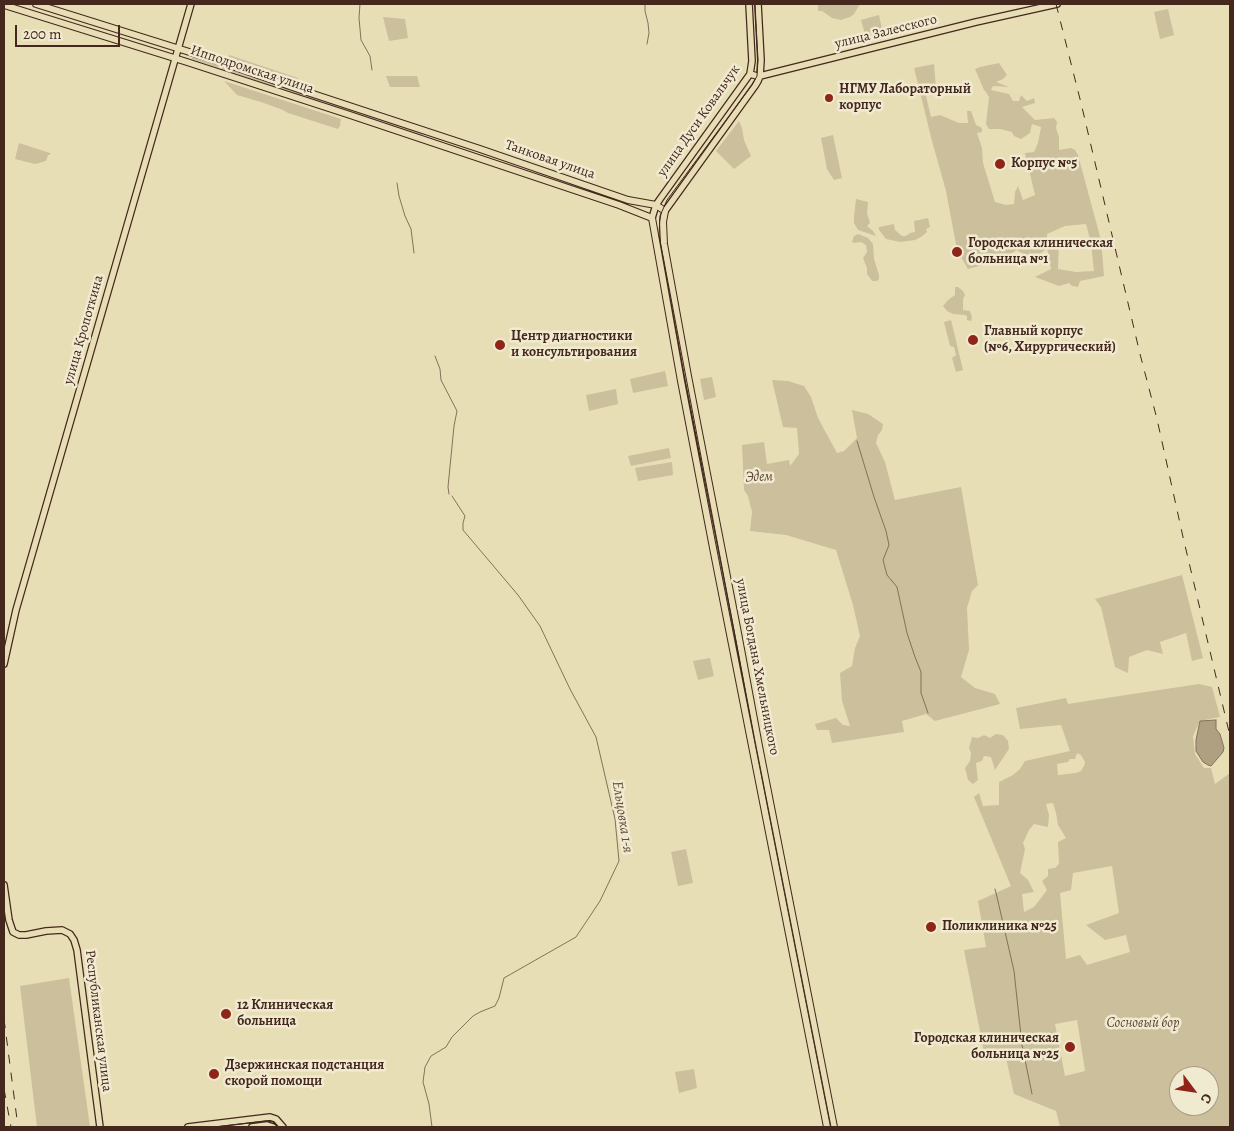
<!DOCTYPE html>
<html>
<head>
<meta charset="utf-8">
<style>
  body { margin:0 }
  #map { position:relative; width:1234px; height:1131px; overflow:hidden; background:#e8deb6; font-family:Alegreya,serif }
  canvas { display:block }
  .frame { position:absolute; inset:0; border:5px solid #44271d; pointer-events:none }
  .north { position:absolute; left:1169px; top:1066px; width:50px; height:50px; box-sizing:border-box; background:#f0ead0; border:1px solid #ab9c88; border-radius:50%; rotate:121deg; font-size:14px; font-weight:700; line-height:20px; text-align:center; color:#44271d }
  .north::after { content:''; display:block; margin:auto; width:18px; height:22px; background:#8f2418; clip-path:polygon(50% 0,100% 100%,50% 72%,0 100%) }
  .scale { position:absolute; left:15px; top:25px; width:105px; height:22px; box-sizing:border-box; border:2px solid #44271d; border-top:0; padding-left:6px; font-size:15px; line-height:18px; white-space:nowrap; color:#44271d; -webkit-text-stroke:4px #f0ead0; paint-order:stroke }
</style>
</head>
<body>
<div id="map">
<canvas width="1234" height="1131"></canvas>
<div class="frame"></div>
<div class="north">С</div>
<div class="scale">200 m</div>
</div>
<script>
const ctx = document.querySelector('canvas').getContext('2d');
ctx.lineJoin = 'round';
function paint(path, color) { ctx.fillStyle = color; ctx.fill(path, 'evenodd'); }
const shape = rows => new Path2D(rows.map(r => 'M' + r).join(''));
function stroke(path, color, width, dash) { ctx.strokeStyle = color; ctx.lineWidth = width; ctx.lineCap = dash ? 'butt' : 'round'; ctx.setLineDash(dash || []); ctx.stroke(path); }
function drawText(font, color, halo, rows, align = 'center') {
  ctx.font = font + ' Alegreya,serif'; ctx.lineWidth = 5; ctx.setLineDash([]); ctx.textBaseline = 'middle'; ctx.strokeStyle = halo; ctx.fillStyle = color; for (const [text, x, y, turn = 0] of rows) {
    ctx.save(); ctx.translate(x, y); ctx.rotate((+turn || 0) * Math.PI / 180); ctx.textAlign = isNaN(turn) ? turn : align; if (halo) ctx.strokeText(text, 0, 0); ctx.fillText(text, 0, 0); ctx.restore();
  }
}
const green = shape([
  [818,4,860,4,854,14,850,17,841,20,832,18,822,11,818,11],
  [1168,9,1174,35,1160,39,1154,12],
  [879,15,883,33,866,38,861,20],
  [383,17,405,19,408,38,389,41],
  [194,55,423,132,423,135,421,136,192,59,192,56],
  [229,55,298,78,298,80,296,82,227,59],
  [999,63,1007,75,1003,79,996,82,1009,87,993,86,991,90,1009,94,1013,101,1019,101,1021,95,1027,101,1034,98,1035,103,1022,107,1035,120,1054,118,1057,122,1056,128,1059,137,1059,150,1071,148,1075,150,1078,155,1101,240,1104,276,1080,281,1078,287,1072,286,1069,283,1059,286,1035,277,1051,269,1047,248,1033,260,1017,250,998,261,968,269,957,250,946,191,932,141,914,68,934,64,936,88,930,90,926,96,931,117,940,115,959,123,968,123,967,111,971,111,976,125,982,128,982,132,977,133,982,148,983,163,995,202,1006,205,1014,204,1015,192,1018,186,1023,200,1035,195,1025,153,1034,152,1038,143,1041,127,1032,124,1030,133,1021,139,1014,136,1012,132,1000,129,989,129,986,124,989,97,986,92,984,90,975,69,980,67],
  [1086,224,1091,243,1094,271,1076,272,1058,269,1059,240,1047,242,1047,234,1065,226],
  [386,76,417,76,420,87,390,87],
  [224,81,341,119,340,126,338,129,288,113,283,110,261,102,237,95],
  [739,121,742,128,744,140,751,156,734,169,716,151],
  [833,135,842,178,834,180,827,169,821,138],
  [19,143,50,153,50,155,48,155,46,161,35,164,15,159],
  [856,199,868,202,867,213,870,223,867,226,873,231,876,236,858,230,854,223,854,217],
  [928,218,930,227,926,229,927,232,921,237,915,240,900,242,886,239,879,230,879,227,894,224,895,230,902,236,906,236,910,233,915,232,914,221],
  [858,234,868,238,873,244,874,259,879,275,879,279,877,281,872,281,867,274,867,268,863,258,867,252,866,245,861,242,854,243,852,242,854,236],
  [955,287,958,287,963,291,965,295,963,299,963,310,970,311,972,317,971,321,967,320,967,316,965,315,953,314,947,311,943,306,948,300,955,295],
  [951,320,963,370,956,372,952,358,956,355,954,347,950,346,944,322],
  [665,371,668,386,633,393,630,379],
  [712,377,716,397,704,400,700,379],
  [772,380,788,381,804,386,811,397,818,418,837,453,844,451,857,438,852,410,868,414,883,424,882,430,878,435,876,443,885,462,895,500,961,487,978,585,972,591,967,608,969,650,961,677,975,688,995,694,1000,704,935,721,926,714,902,721,904,732,832,743,829,730,817,730,815,724,836,718,843,725,850,726,842,701,840,673,852,666,855,648,860,636,853,605,836,550,786,535,750,531,752,512,748,496,744,490,742,445,764,442,767,464,789,460,790,466,799,454,797,428,783,427],
  [616,389,618,404,589,411,586,395],
  [669,448,671,458,631,466,628,456],
  [672,462,673,475,638,481,635,468],
  [1182,575,1203,658,1192,661,1186,633,1160,642,1163,654,1147,650,1129,657,1128,673,1115,667,1101,607,1095,599],
  [710,658,714,676,698,680,693,661],
  [1199,684,1212,687,1220,717,1200,721,1193,736,1195,754,1204,768,1211,768,1215,784,1230,773,1230,1127,1060,1127,1056,1111,1014,1094,1004,1049,984,1052,964,950,986,947,978,901,1011,886,974,797,979,793,983,806,999,805,999,782,1013,775,1020,769,1025,761,1070,751,1061,725,1020,729,1016,708,1066,698,1068,704,1093,700],
  [1077,753,1081,755,1085,762,1084,766,1081,771,1076,773,1058,775,1057,764,1068,762,1070,759,1075,759],
  [1053,803,1056,813,1058,825,1066,838,1058,842,1059,864,1055,868,1048,869,1048,876,1042,881,1047,890,1034,907,1024,912,1022,894,1034,892,1028,880,1020,873,1025,849,1023,843,1029,830,1034,824,1048,827,1049,815,1046,804],
  [1112,866,1119,913,1086,925,1105,940,1126,935,1130,952,1087,965,1080,955,1066,959,1060,893,1071,890,1073,873],
  [1077,1020,1085,1071,1065,1076,1055,1024],
  [1179,1076,1209,1076,1209,1106,1179,1106],
  [996,734,1003,735,1008,741,1009,749,995,770,991,757,984,756,982,761,976,763,978,780,973,784,968,780,965,768,970,761,971,753,969,748,972,737,978,738,984,735,990,738],
  [686,849,693,883,678,886,671,852],
  [69,978,90,1127,37,1127,20,986],
  [694,1069,697,1088,679,1093,675,1072]
]);
const water = shape([
  [1216,720,1216,729,1220,734,1224,748,1223,752,1211,766,1208,765,1203,762,1196,751,1196,740,1200,721,1216,720]
]);
const stream = shape([
  [360,4,359,18,361,40,370,56,372,70],
  [645,4,645,11,648,23,649,33,647,44],
  [397,183,399,196,405,216,411,229,414,253],
  [435,356,440,369,441,380,457,411,454,426,448,487,449,494],
  [857,441,874,497,886,531,889,545,883,560,887,575,897,587,907,633,915,657,921,672,921,693,928,713],
  [995,889,997,897,1014,971,1022,1045,1032,1094],
  [432,1127,429,1104,423,1082,425,1067,431,1056,446,1047,452,1037,473,1016,480,1012,495,1006,499,998,504,978,576,937,600,901,619,861,615,819,596,737,570,689,540,626,518,595,463,530,463,523,465,516,452,496]
]);
const major = shape([
  [750,74,757,76,760,76,976,22,1057,4],
  [665,211,755,86,758,81,760,76,761,60,758,4],
  [652,218,656,205,660,199,750,74,752,61,749,4],
  [4,664,16,610,191,4],
  [4,885,9,920,13,932,19,935,26,935,46,931,62,930,70,934,74,940,77,950,100,1127],
  [188,1127,270,1117,276,1119,283,1127],
  [252,1127,267,1125,273,1127]
]);
const highway = shape([
  [36,4,215,60,304,91,480,149,628,200,656,205,665,211,663,222,664,244,688,376,738,633,759,746,834,1127],
  [4,5,187,62,347,114,619,205,652,218],
  [652,218,681,381,714,553,827,1127]
]);
const tram = shape([
  [755,4,758,60,757,76,752,85,667,200,660,216,659,235,755,741,831,1127],
  [214,1127,266,1121,273,1122,278,1127]
]);
const rail = shape([
  [1056,4,1081,103,1140,354,1157,419,1183,537,1230,736],
  [4,1019,18,1127],
  [4,1089,11,1127]
]);
const markers = [
  [829,98,5,"#8f2418"],
  [1000,164,6,"#8f2418"],
  [957,252,6,"#8f2418"],
  [973,340,6,"#8f2418"],
  [500,345,6,"#8f2418"],
  [931,927,6,"#8f2418"],
  [226,1014,6,"#8f2418"],
  [1070,1047,6,"#8f2418"],
  [214,1074,6,"#8f2418"]
];
const streetNames = [
  ["улица Залесского",886,32,-14],
  ["Ипподромская улица",252,70,18],
  ["улица Дуси Ковальчук",699,121,-55],
  ["Танковая улица",550,160,19],
  ["улица Кропоткина",84,330,-74],
  ["улица Богдана Хмельницкого",757,667,79],
  ["Республиканская улица",98,1021,83]
];
const poiNames = [
  ["НГМУ Лабораторный",839,90],
  ["корпус",839,106],
  ["Корпус №5",1011,164],
  ["Городская клиническая",968,244],
  ["больница №1",968,260],
  ["Главный корпус",984,332],
  ["(№6, Хирургический)",984,348],
  ["Центр диагностики",511,337],
  ["и консультирования",511,353],
  ["Поликлиника №25",942,927],
  ["12 Клиническая",237,1006],
  ["больница",237,1022],
  ["Городская клиническая",1059,1039,"right"],
  ["больница №25",1059,1055,"right"],
  ["Дзержинская подстанция",225,1066],
  ["скорой помощи",225,1082]
];
const parkNames = [
  ["Эдем",759,478],
  ["Сосновый бор",1143,1024]
];
const waterNames = [
  ["Ельцовка 1-я",622,817,81]
];
paint(green, '#ccbf9c');
paint(water, '#b0a082');
stroke(water, '#85705a', 1);
stroke(stream, '#85705a', 1);
stroke(major, '#44271d', 8);
stroke(highway, '#44271d', 8);
stroke(major, '#e8deb6', 5.5);
stroke(highway, '#e8deb6', 6);
stroke(tram, '#44271d', 1);
stroke(rail, '#44271d', 1, [9, 9]);
for (const [x, y, r, color] of markers) { const dot = new Path2D(); dot.arc(x, y, r, 0, 2 * Math.PI); ctx.fillStyle = color; ctx.fill(dot); stroke(dot, '#f0ead0', 2); }
drawText('14px', '#44271d', '#f0ead0', streetNames);
drawText('bold 14px', '#44271d', '#f0ead0', poiNames, 'left');
drawText('italic 14px', '#5f4536', '#f0ead0', parkNames);
drawText('italic 15px', '#644b3b', '#f0ead0', waterNames);
</script>
</body>
</html>
